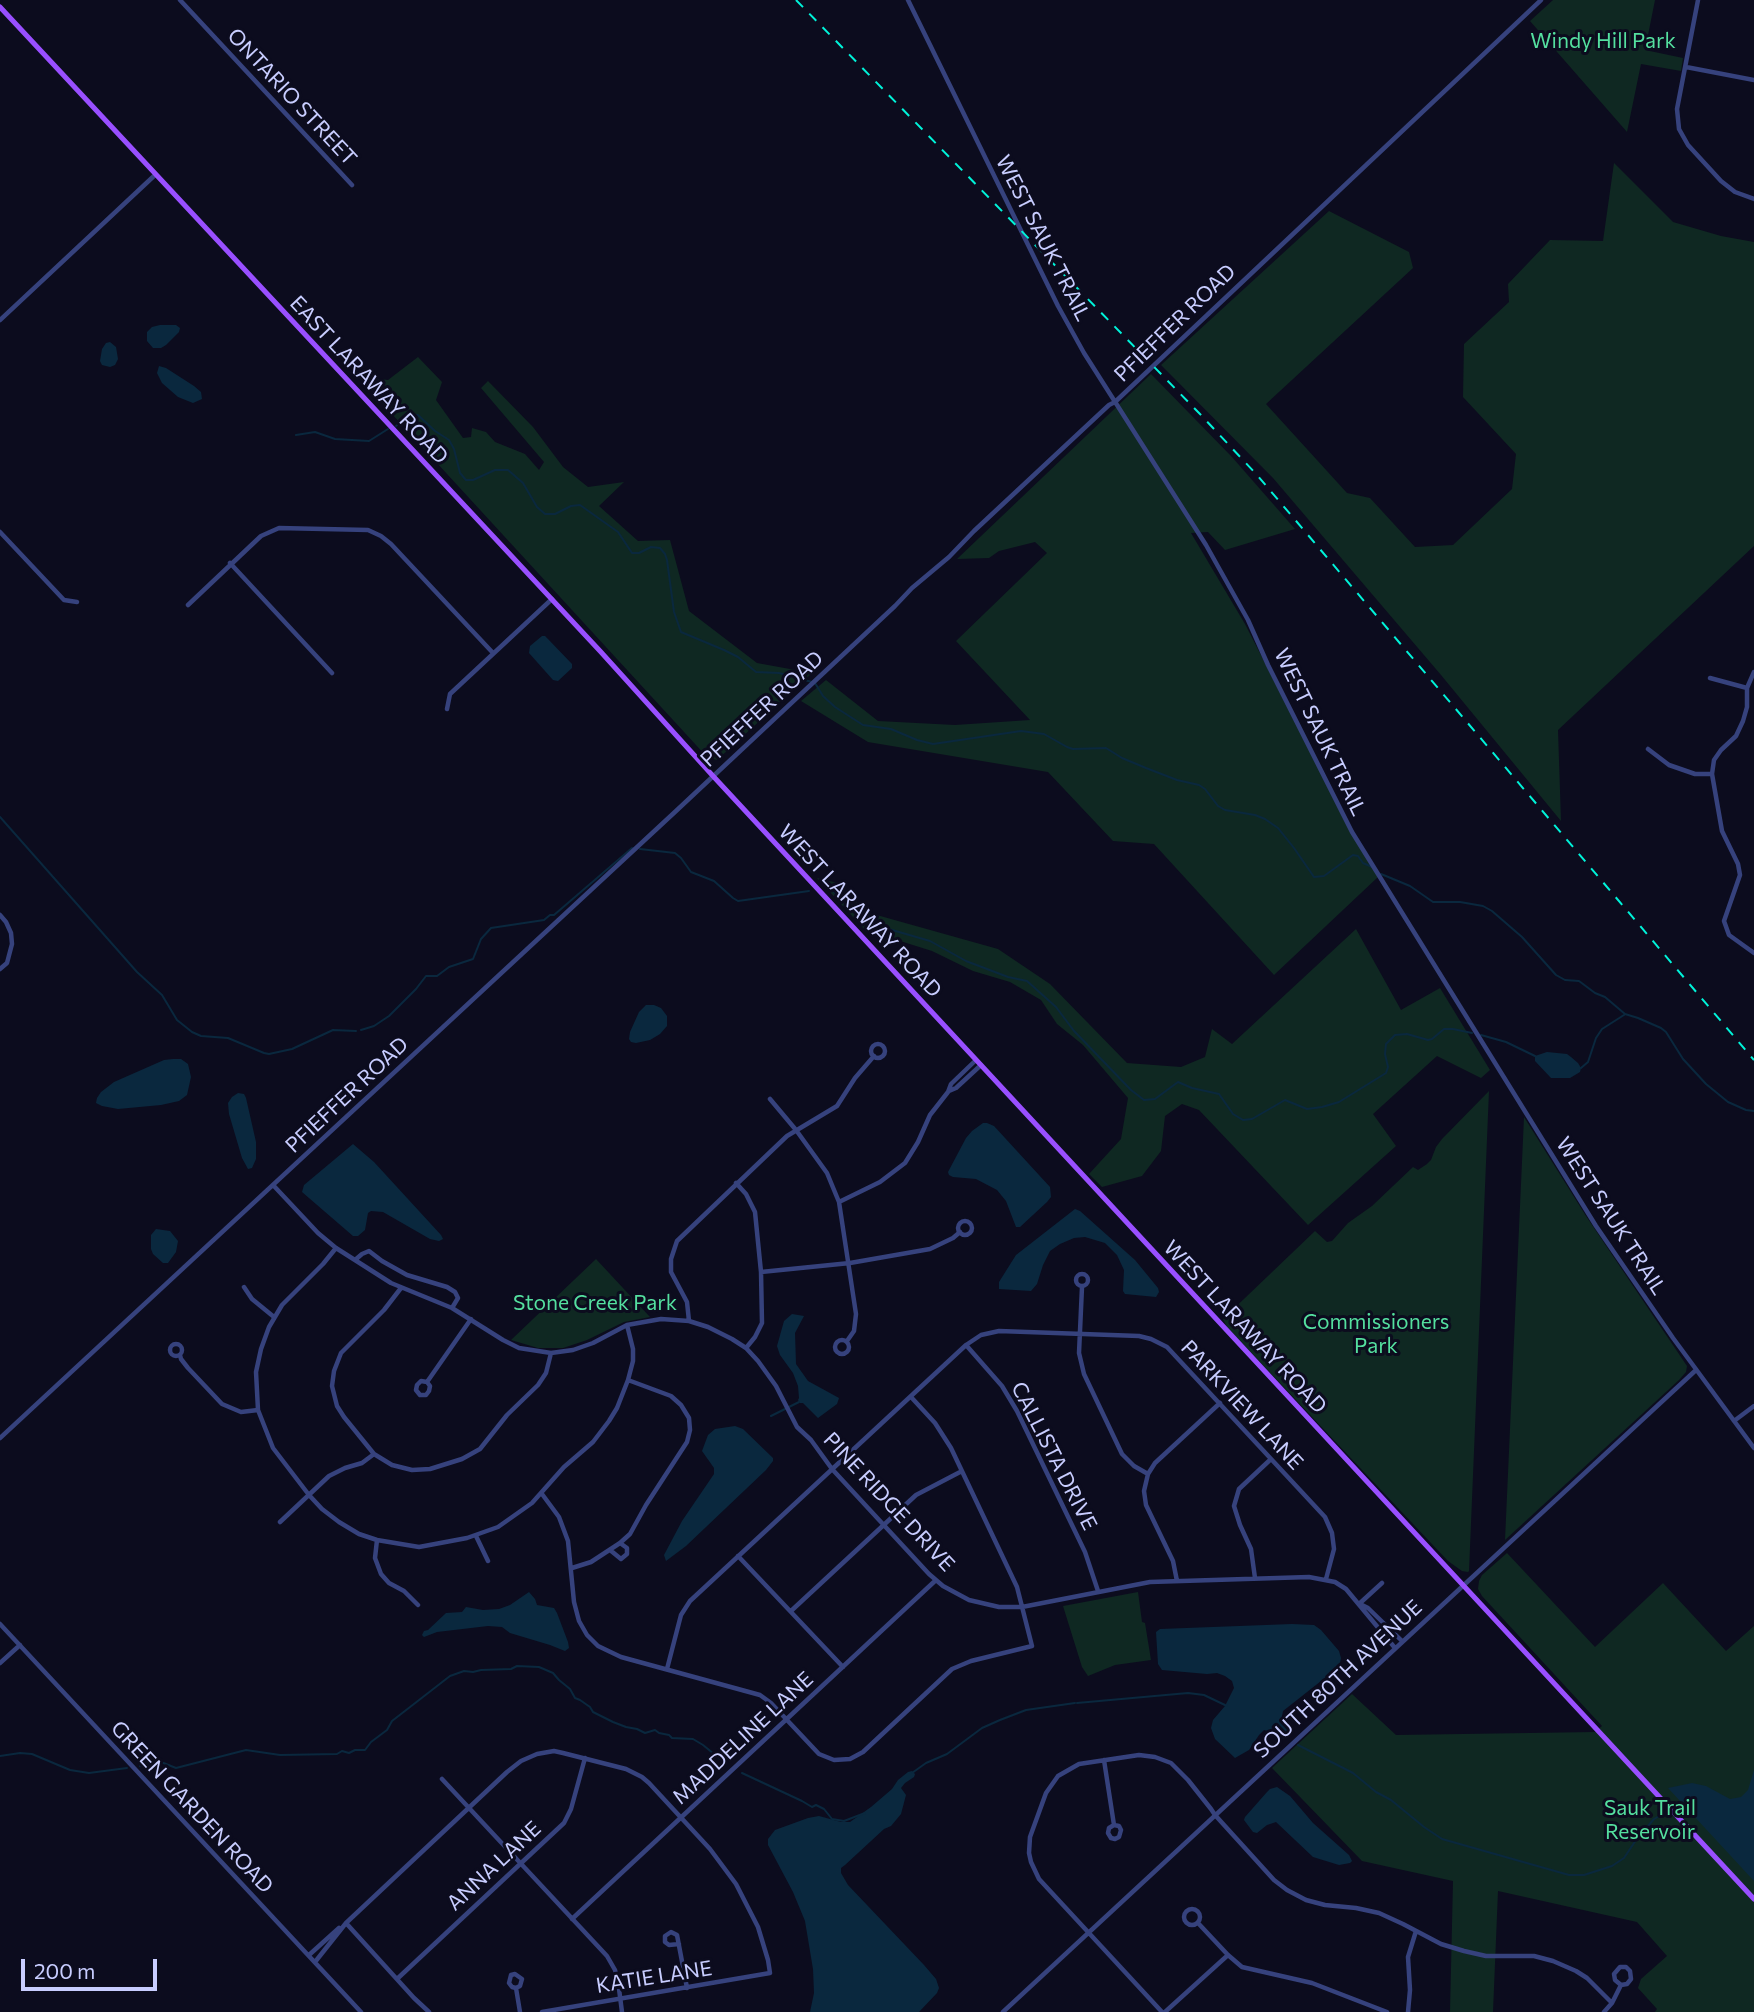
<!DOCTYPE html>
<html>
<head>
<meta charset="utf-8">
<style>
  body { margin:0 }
  #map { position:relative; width:1754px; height:2012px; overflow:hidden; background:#0c0c1e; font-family:Commissioner,sans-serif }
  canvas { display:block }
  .scale { position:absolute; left:21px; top:1959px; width:136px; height:32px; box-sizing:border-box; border:4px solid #c8cdff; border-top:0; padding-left:9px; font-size:21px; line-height:24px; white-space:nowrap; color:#c8cdff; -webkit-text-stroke:5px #0c0c1e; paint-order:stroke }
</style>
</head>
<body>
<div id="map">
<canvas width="1754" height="2012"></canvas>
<div class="scale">200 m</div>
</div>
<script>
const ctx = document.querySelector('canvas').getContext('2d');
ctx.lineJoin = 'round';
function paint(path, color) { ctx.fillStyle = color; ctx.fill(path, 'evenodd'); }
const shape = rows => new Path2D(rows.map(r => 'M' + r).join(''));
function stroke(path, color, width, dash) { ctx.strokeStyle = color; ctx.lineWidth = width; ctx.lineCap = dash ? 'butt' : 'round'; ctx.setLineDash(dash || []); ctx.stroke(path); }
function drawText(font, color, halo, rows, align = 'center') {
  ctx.font = font + ' Commissioner,sans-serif'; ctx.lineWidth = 6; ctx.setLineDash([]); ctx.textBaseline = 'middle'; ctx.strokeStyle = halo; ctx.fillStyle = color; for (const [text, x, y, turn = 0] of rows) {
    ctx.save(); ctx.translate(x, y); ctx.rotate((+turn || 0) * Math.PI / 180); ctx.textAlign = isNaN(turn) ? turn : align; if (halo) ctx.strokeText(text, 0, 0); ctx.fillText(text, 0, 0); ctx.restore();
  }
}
const green = shape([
  [1553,0,1655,0,1645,50,1683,58,1681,71,1641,64,1627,132,1530,21],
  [1614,163,1673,222,1721,236,1754,242,1754,546,1558,730,1561,821,1441,675,1273,478,1161,365,1329,211,1409,252,1413,268,1266,404,1347,493,1370,498,1415,547,1453,545,1512,489,1516,454,1463,397,1464,344,1509,302,1508,284,1550,240,1603,241],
  [418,357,442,382,436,400,463,438,471,437,472,428,486,432,495,442,525,454,539,470,544,462,481,388,488,381,533,427,563,467,588,487,624,482,599,506,638,541,670,540,689,611,757,663,812,673,717,760,707,757,357,376,388,380],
  [1151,374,1232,457,1295,529,1225,550,1208,532,1191,533,1245,624,1350,829,1378,877,1274,975,1154,844,1113,841,1048,772,868,742,801,701,826,680,878,721,955,725,1030,720,956,641,1047,553,1035,542,999,551,989,558,957,559],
  [817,878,838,883,866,912,998,949,1050,984,1127,1063,1181,1067,1205,1057,1212,1029,1232,1044,1356,929,1401,1010,1440,988,1490,1070,1481,1078,1437,1056,1373,1114,1396,1146,1308,1225,1199,1110,1182,1104,1165,1116,1161,1151,1142,1176,1102,1187,1089,1174,1121,1139,1128,1098,1083,1045,1057,1024,1041,1000,1010,982,973,971,932,951,865,930],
  [1489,1091,1469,1571,1468,1572,1462,1571,1448,1561,1227,1327,1223,1319,1315,1231,1327,1242,1332,1241,1348,1223,1372,1206,1413,1167,1418,1170,1427,1164,1431,1160,1436,1147,1442,1139],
  [1524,1117,1586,1216,1687,1366,1686,1372,1679,1380,1505,1540],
  [596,1259,650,1317,624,1322,587,1340,563,1348,538,1348,511,1340],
  [1507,1553,1595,1647,1663,1583,1726,1651,1754,1626,1754,2012,1655,2012,1657,2009,1638,1988,1641,1979,1667,1956,1637,1922,1498,1891,1493,2012,1450,2012,1453,1881,1362,1861,1272,1768,1352,1694,1396,1735,1595,1732,1602,1726,1482,1596,1478,1589,1479,1581,1482,1575],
  [1138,1592,1142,1622,1145,1623,1151,1660,1115,1665,1088,1676,1082,1667,1063,1606]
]);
const water = shape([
  [160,325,176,325,180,328,179,332,166,345,161,348,153,348,147,341,147,332,152,327],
  [110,342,116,347,118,359,115,365,110,367,102,365,100,361,102,349,106,343],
  [159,366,166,368,194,386,201,392,202,399,193,403,178,397,162,383,157,373],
  [542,636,545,636,548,639,572,664,572,668,558,681,553,680,529,653,530,646],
  [646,1005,654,1005,661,1008,667,1016,667,1026,660,1034,650,1040,636,1043,631,1042,629,1039,630,1032,639,1012],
  [1547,1052,1567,1054,1571,1057,1578,1063,1581,1068,1580,1072,1570,1078,1551,1078,1535,1061,1535,1056],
  [173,1059,181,1059,188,1064,191,1077,187,1095,179,1101,161,1105,118,1109,102,1106,96,1103,97,1098,101,1092,114,1082,164,1060],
  [238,1093,244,1094,246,1098,256,1142,256,1159,252,1168,248,1169,242,1158,229,1114,228,1103,232,1097],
  [983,1123,987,1123,994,1126,1050,1187,1051,1197,1047,1202,1020,1227,1016,1227,1006,1201,997,1190,976,1179,953,1177,949,1175,948,1172,966,1138,972,1131],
  [353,1144,374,1162,441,1235,443,1239,439,1241,430,1239,383,1212,371,1211,368,1213,365,1230,358,1236,353,1236,302,1192,304,1185],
  [1075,1209,1080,1211,1135,1260,1158,1288,1159,1292,1156,1297,1125,1294,1123,1291,1124,1270,1117,1255,1105,1243,1085,1237,1074,1238,1060,1244,1050,1251,1043,1265,1037,1284,1031,1291,999,1289,999,1282,1016,1255],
  [156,1229,170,1231,178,1241,176,1252,168,1263,163,1263,153,1254,151,1249,151,1235],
  [792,1314,804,1316,795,1333,796,1364,808,1381,839,1398,837,1404,818,1418,803,1403,800,1403,798,1400,799,1398,798,1386,793,1373,780,1355,777,1346,784,1321],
  [735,1426,743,1429,773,1458,773,1461,766,1470,686,1546,666,1561,664,1555,682,1521,714,1474,714,1468,702,1451,708,1435,715,1429],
  [529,1592,535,1599,537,1605,554,1608,557,1613,568,1642,569,1648,565,1651,550,1645,510,1633,502,1627,488,1626,437,1632,424,1637,422,1635,424,1631,428,1630,446,1613,462,1612,466,1607,483,1610,499,1609,510,1605],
  [1292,1624,1314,1625,1321,1630,1339,1651,1341,1658,1340,1663,1335,1670,1283,1711,1282,1716,1289,1725,1289,1734,1284,1739,1278,1739,1271,1732,1264,1730,1259,1735,1249,1750,1235,1758,1215,1739,1211,1728,1213,1720,1225,1706,1234,1688,1232,1681,1225,1676,1217,1673,1207,1674,1162,1670,1158,1664,1156,1632,1160,1629],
  [1754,1770,1754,1881,1668,1788,1692,1783,1706,1786,1730,1799,1741,1797,1748,1790],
  [912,1771,915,1774,914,1777,905,1783,901,1788,906,1795,901,1814,891,1826,884,1829,845,1865,841,1868,841,1873,848,1885,924,1965,936,1979,939,1988,937,1993,919,2012,810,2012,814,1993,813,1969,805,1921,793,1892,768,1845,768,1839,775,1830,808,1818,819,1816,841,1822,850,1822,871,1807,892,1789,898,1780,908,1772],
  [1277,1787,1290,1796,1313,1823,1349,1855,1352,1861,1350,1863,1339,1865,1313,1857,1276,1822,1267,1825,1257,1833,1253,1832,1244,1820,1245,1817,1267,1792,1270,1789]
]);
const stream = shape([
  [396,426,410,415,418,415,435,431,449,440,454,449,460,473,466,480,473,480,495,470,508,470,523,483,537,507,545,514,555,514,571,506,580,505,618,532,632,553,639,553,651,547,660,548,665,554,667,560,674,612,681,632,724,650,738,657,756,672,779,673,812,682],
  [296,435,315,432,335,439,369,441,388,429],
  [815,683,823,696,835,707,863,725,891,729,917,740,933,744,1021,731,1044,734,1067,747,1073,749,1106,748,1122,758,1146,768,1177,780,1199,785,1205,789,1218,806,1225,810,1255,815,1265,819,1278,828,1294,848,1314,877,1324,876,1353,855,1358,856,1363,863,1372,867],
  [0,817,137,972,162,995,177,1020,192,1032,201,1036,228,1038,264,1053,269,1054,292,1049,333,1030,356,1031],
  [640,849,675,853,681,858,691,872,714,881,733,898,738,901,809,891],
  [1381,874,1410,886,1433,902,1460,902,1483,906,1492,911,1522,937,1556,975,1565,980,1579,981,1595,993,1605,997,1625,1014,1638,1018,1661,1028,1666,1032,1683,1059,1706,1084,1728,1102,1746,1110,1754,1111],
  [829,890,832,890,858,916,868,923,930,941,966,961,1008,977,1027,981,1056,1007,1074,1031,1131,1090,1144,1100,1155,1099,1178,1082,1192,1088,1219,1094,1233,1114,1243,1120,1252,1119,1285,1100,1307,1109,1322,1107,1339,1102,1386,1073,1388,1067,1385,1054,1386,1044,1395,1035,1407,1034,1428,1040,1432,1039,1444,1029,1453,1029,1472,1033],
  [361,1030,374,1026,389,1016,416,989,426,976,437,976,449,967,473,959,481,939,491,928,544,920,550,915,554,915,632,848],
  [1481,1035,1506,1042,1535,1056],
  [1581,1068,1588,1062,1596,1038,1602,1029,1624,1015],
  [771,1416,799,1402],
  [1077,1703,1188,1693,1204,1695,1227,1706],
  [1298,1745,1353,1773,1376,1792,1391,1800,1424,1827,1442,1839,1569,1875,1584,1875,1612,1866,1624,1858,1636,1840,1654,1819,1668,1811],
  [0,1756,20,1753,32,1754,70,1770,89,1773,127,1768],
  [140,1766,161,1762,176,1768,246,1750,280,1755,337,1754,342,1751,349,1753,355,1750,365,1750,371,1742,387,1730,392,1721,450,1676,464,1671,473,1672,481,1670,511,1669,517,1666,539,1667,553,1673,559,1680,570,1689,575,1698,580,1700,590,1707,593,1712,613,1722,626,1727,637,1729,645,1733,655,1730,659,1733,669,1735,672,1738,693,1739,703,1745,725,1763],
  [742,1773,802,1801,812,1807,816,1805,824,1809,832,1819,844,1821,865,1813],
  [912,1773,926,1763,947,1754,982,1728,1000,1720,1026,1710,1075,1703],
  [1675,1811,1691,1812]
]);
const minor = shape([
  [180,0,352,185],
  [908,0,1058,306,1084,353,1206,545,1248,620,1268,665,1352,832,1596,1226,1673,1338,1754,1448],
  [1698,0,1677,109,1679,129,1688,145,1721,181,1735,192,1754,199],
  [1686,67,1754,80],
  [0,320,155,175],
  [0,532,64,600,77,602],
  [230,563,332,673],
  [188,605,261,536,279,528,368,530,381,536,391,544,493,653],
  [1754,672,1747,688,1747,707,1743,721,1736,736,1721,750,1714,760,1712,774,1722,831,1738,864,1740,875,1724,921,1729,935,1754,953],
  [1710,678,1747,688],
  [447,709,450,694,552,599],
  [1648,749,1669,765,1695,774,1712,774],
  [0,915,6,922,11,933,12,944,7,963,0,969],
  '871 1051a7 7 0 1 1 14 0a7 7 0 1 1-14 0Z',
  [949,1091,956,1088,981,1065],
  [770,1099,796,1130,827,1173,839,1202,856,1314,854,1331,847,1341],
  [736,1183,746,1194,755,1212,761,1272,762,1323,755,1337,746,1348],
  [273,1185,318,1233,336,1248,391,1283,452,1308,503,1340,519,1348,551,1353,573,1350,593,1343,627,1325,661,1319,689,1321,708,1327,732,1339,746,1348,758,1361,776,1386,797,1427,811,1440,832,1469,929,1574,943,1586,969,1600,999,1607,1022,1607,1150,1582,1309,1577,1335,1582,1346,1589,1395,1648],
  [839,1202,880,1182,905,1163,918,1142,930,1115,948,1092,951,1084,976,1060],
  '958 1228a7 7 0 1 1 14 0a7 7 0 1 1-14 0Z',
  [336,1248,323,1264,282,1305,269,1327,261,1349,256,1372,258,1410,273,1448,309,1495,322,1509,339,1522,359,1534,377,1540,419,1547,467,1538,498,1527,532,1503,564,1467,593,1442,609,1421,617,1408,628,1380,633,1361,633,1349,627,1325],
  [355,1260,362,1254,369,1251,382,1261,407,1275,447,1287,455,1292,458,1298,452,1308],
  [761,1272,850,1263,930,1249,953,1238,960,1232],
  '1076 1280a6 6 0 1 1 12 0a6 6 0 1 1-12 0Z',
  [244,1287,252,1299,274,1317],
  [1082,1287,1079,1353,1084,1374,1122,1454,1134,1466,1148,1474],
  [401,1288,384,1310,341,1353,334,1371,332,1386,337,1406,344,1417,374,1454,392,1465,412,1470,430,1469,462,1459,480,1449,507,1415,538,1385,546,1373,551,1353],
  [689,1321,687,1302,671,1272,671,1259,677,1241,787,1136,837,1106,855,1078,874,1056],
  '835 1347a7 7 0 1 1 14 0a7 7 0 1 1-14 0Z',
  '170 1350a6 6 0 1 1 12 0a6 6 0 1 1-12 0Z',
  [966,1345,1002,1386,1017,1411,1085,1552,1098,1591],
  [180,1355,181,1359,188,1368,222,1404,241,1412,258,1410],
  [427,1382,430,1386,429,1391,426,1395,420,1395,416,1390,417,1385,421,1381,427,1382,471,1319],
  [1734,1421,1754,1406],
  [0,1438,676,811,895,606,912,588,949,557,974,531,1109,405,1115,402,1541,0],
  [542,1494,559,1517,568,1541,574,1602,579,1621,587,1635,598,1646,621,1657,760,1695,771,1703,819,1754,834,1760,850,1759,863,1752,952,1669,971,1661,1032,1646,1017,1587,951,1448,935,1423,911,1397],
  [280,1522,329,1476,345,1468,362,1463,374,1454],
  [476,1536,488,1561],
  [377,1540,375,1558,381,1574,389,1583,404,1591,418,1605],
  [610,1550,621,1559,627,1554,627,1548,620,1543],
  [738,1556,843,1667],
  [572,1568,591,1562,620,1543,630,1534,646,1505,687,1442,690,1430,689,1418,681,1405,671,1396,628,1380],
  [1255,1578,1251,1549,1240,1525,1234,1506,1239,1489,1271,1459],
  [1177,1581,1173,1561,1146,1505,1144,1491,1148,1474,1155,1463,1220,1403],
  [1359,1604,1382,1583],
  [1360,1604,1368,1608,1402,1641],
  [791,1611,916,1495,962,1471],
  [0,1624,361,2012],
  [0,1663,20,1645],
  [667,1669,681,1615,690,1601,966,1345,981,1335,999,1331,1139,1336,1151,1339,1167,1347,1325,1517,1332,1533,1334,1549,1326,1579],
  [1104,1760,1114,1825,1119,1826,1121,1830,1119,1837,1115,1839,1111,1838,1108,1833,1109,1828,1114,1825],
  [442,1779,607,1956,615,1970,618,1981,622,2012],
  '1184 1917a8 8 0 1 1 16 0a8 8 0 1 1-16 0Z',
  [572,1919,936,1580],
  [346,1923,414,1998,429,2012],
  [1198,1923,1228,1955,1242,1967,1312,1983,1387,2012],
  [679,1944,669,1945,665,1942,665,1936,671,1932,677,1935,687,1988],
  [309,1955,339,1928],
  [315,1962,346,1923,507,1772,521,1761,537,1754,554,1751,563,1753,626,1769,642,1777,649,1783,710,1849,736,1884,758,1927,768,1960,770,1973,542,2012],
  [397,1979,564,1823,571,1809,585,1758],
  [516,1988,520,1986,522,1979,515,1974,511,1975,509,1983,512,1987,516,1988,520,2012],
  [1003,2012,1696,1370],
  [1162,2012,1039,1879,1031,1862,1029,1853,1030,1837,1046,1793,1058,1776,1079,1764,1139,1755,1155,1757,1171,1763,1188,1780,1211,1809,1215,1815,1274,1880,1287,1890,1306,1900,1325,1905,1356,1908,1379,1913,1403,1924,1441,1944,1464,1951,1486,1956,1534,1956,1553,1961,1576,1971,1587,1978,1612,2003,1621,1985,1627,1984,1631,1979,1630,1971,1626,1967,1620,1967,1614,1974,1615,1980,1621,1985],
  [1165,2012,1228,1955],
  [1408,2012,1410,1990,1408,1957,1416,1931],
  [1604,2012,1612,2003]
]);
const major = shape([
  [0,7,600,651,713,776,1754,1899]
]);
const rail = shape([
  [796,0,1200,414,1257,475,1754,1060]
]);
const parkNames = [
  ["Windy Hill Park",1603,41],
  ["Stone Creek Park",595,1303],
  ["Commissioners",1376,1322],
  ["Park",1376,1346],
  ["Sauk Trail",1650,1808],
  ["Reservoir",1650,1832]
];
const streetNames = [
  ["ONTARIO STREET",292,97,47],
  ["WEST SAUK TRAIL",1043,238,63],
  ["PFIEFFER ROAD",1175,323,-44],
  ["EAST LARAWAY ROAD",369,380,47],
  ["PFIEFFER ROAD",762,709,-43],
  ["WEST SAUK TRAIL",1320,732,64],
  ["WEST LARAWAY ROAD",860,911,47],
  ["PFIEFFER ROAD",347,1095,-43],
  ["WEST SAUK TRAIL",1611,1216,57],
  ["WEST LARAWAY ROAD",1245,1327,47],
  ["PARKVIEW LANE",1242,1405,47],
  ["CALLISTA DRIVE",1054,1456,63],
  ["PINE RIDGE DRIVE",889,1502,47],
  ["SOUTH 80TH AVENUE",1338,1679,-43],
  ["MADDELINE LANE",743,1738,-43],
  ["GREEN GARDEN ROAD",192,1807,47],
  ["ANNA LANE",494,1866,-43],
  ["KATIE LANE",654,1977,-9]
];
paint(green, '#0f2822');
paint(water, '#0a283e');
stroke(stream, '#0a283e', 2);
stroke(minor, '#36427d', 4.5);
stroke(major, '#994fff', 5);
stroke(rail, '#00f3d9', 2, [10, 9]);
drawText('21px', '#54df9f', '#0c0c1e', parkNames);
drawText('21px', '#c8cdff', '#0c0c1e', streetNames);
</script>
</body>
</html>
